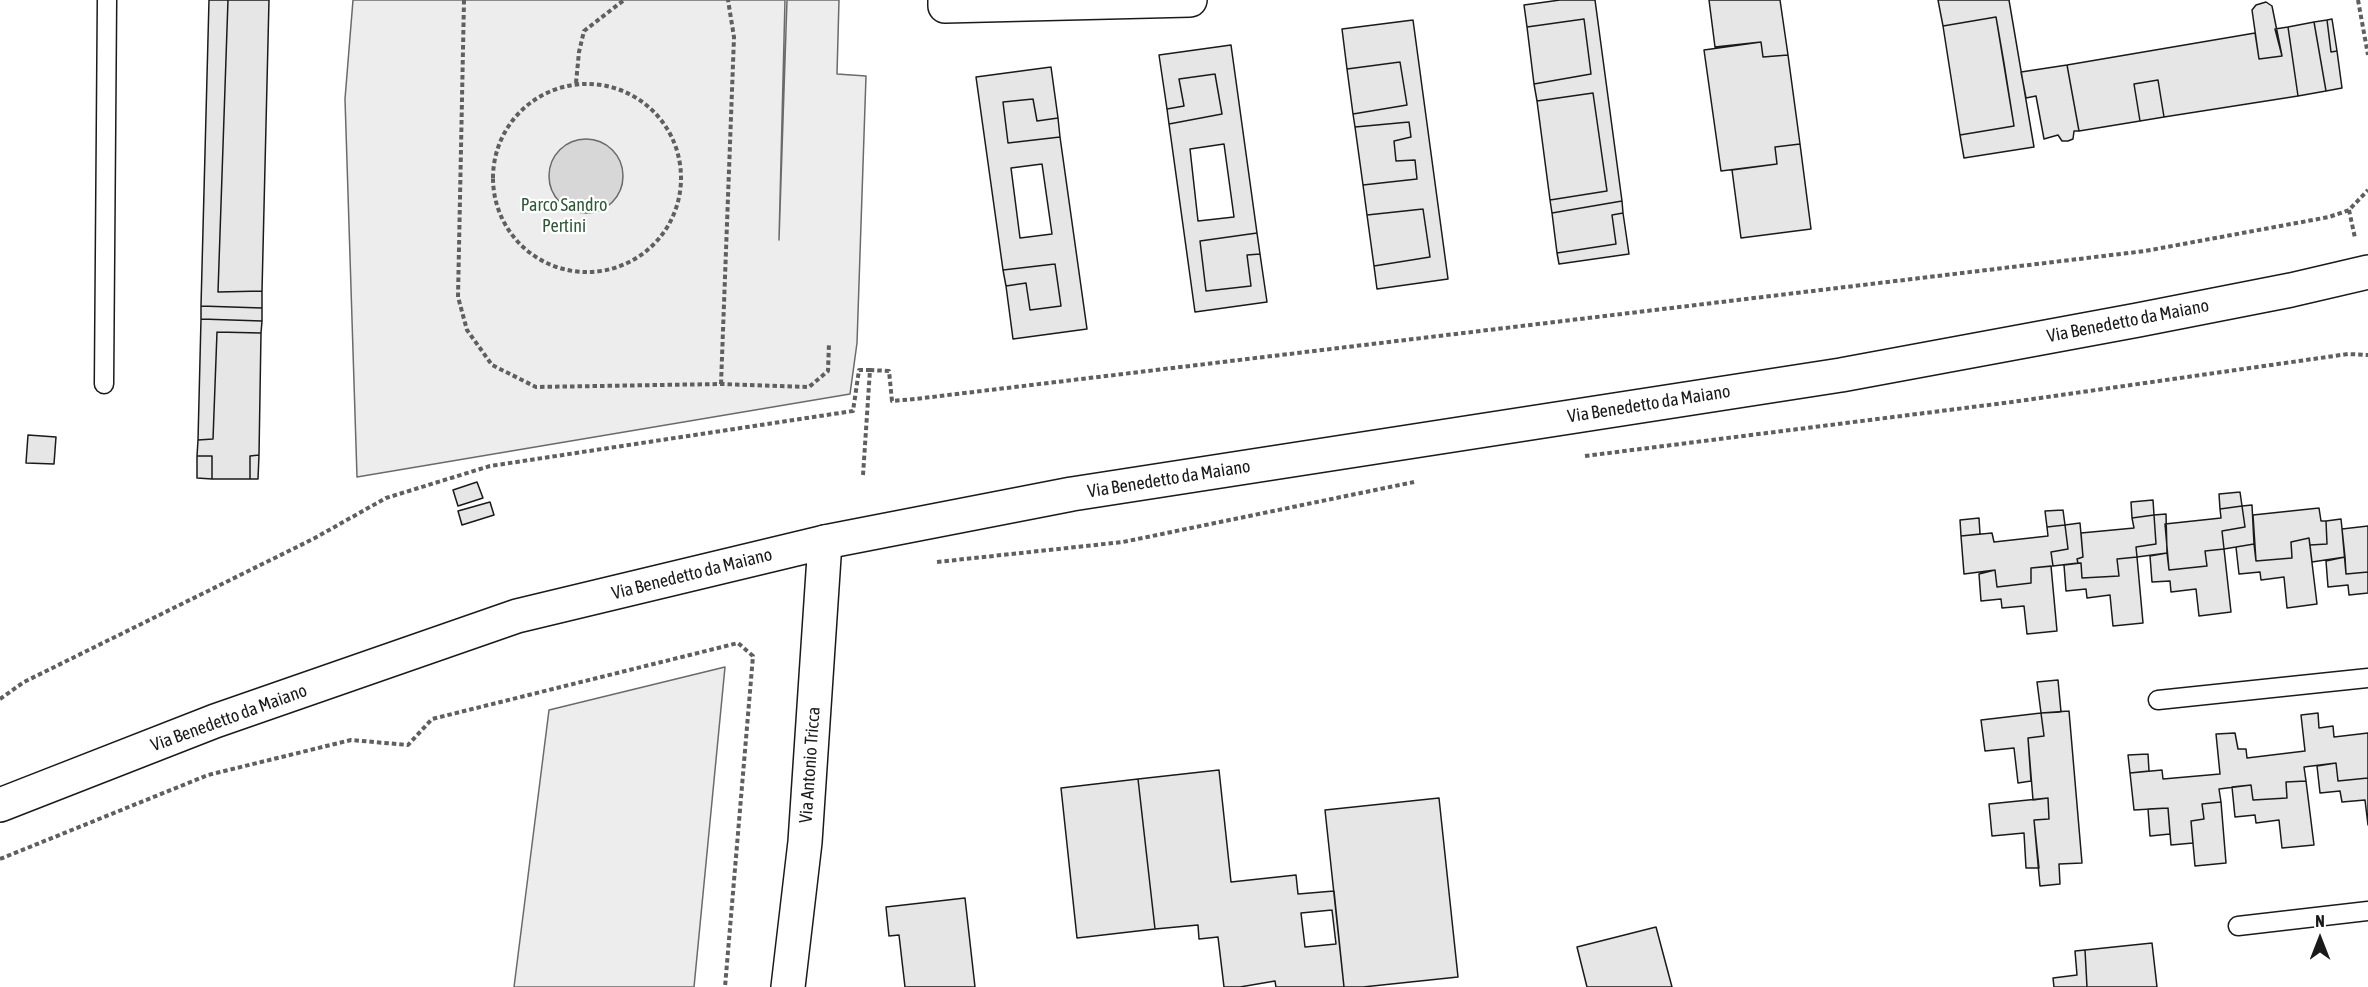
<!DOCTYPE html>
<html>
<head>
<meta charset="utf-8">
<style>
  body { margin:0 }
  #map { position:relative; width:2368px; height:987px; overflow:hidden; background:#fff; font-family:"Asap Condensed",sans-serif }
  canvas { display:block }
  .north { position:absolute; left:2290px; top:909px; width:60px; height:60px; -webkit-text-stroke:4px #fff; paint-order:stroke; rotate:0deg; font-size:16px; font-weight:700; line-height:24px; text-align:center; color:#1a1a1a }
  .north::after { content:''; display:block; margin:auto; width:21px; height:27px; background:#1a1a1a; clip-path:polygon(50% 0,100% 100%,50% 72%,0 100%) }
</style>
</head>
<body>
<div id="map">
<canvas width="2368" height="987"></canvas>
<div class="north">N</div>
</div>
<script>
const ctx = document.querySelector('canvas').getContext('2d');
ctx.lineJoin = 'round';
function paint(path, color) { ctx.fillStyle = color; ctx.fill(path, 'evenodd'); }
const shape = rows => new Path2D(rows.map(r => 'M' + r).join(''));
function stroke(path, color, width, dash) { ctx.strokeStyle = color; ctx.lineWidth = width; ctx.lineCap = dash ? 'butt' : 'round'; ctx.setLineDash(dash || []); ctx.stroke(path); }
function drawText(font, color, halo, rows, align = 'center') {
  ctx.font = font + ' "Asap Condensed",sans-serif'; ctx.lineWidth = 4.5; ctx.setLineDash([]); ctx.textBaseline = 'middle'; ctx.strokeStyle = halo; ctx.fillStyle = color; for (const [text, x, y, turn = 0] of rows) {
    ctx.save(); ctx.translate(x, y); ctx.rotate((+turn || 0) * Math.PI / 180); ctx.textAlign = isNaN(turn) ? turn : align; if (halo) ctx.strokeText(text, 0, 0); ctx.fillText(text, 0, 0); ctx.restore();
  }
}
const built = shape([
  [353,0,785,0,779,240,787,0,839,0,837,74,866,76,857,343,850,394,357,477,345,99,353,0],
  [725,667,694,987,514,987,549,710,725,667]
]);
const water = shape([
  '549 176a37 37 0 1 1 74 0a37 37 0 1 1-74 0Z'
]);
const building = shape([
  [209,0,228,0,218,292,262,291,262,308,201,306,209,0],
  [228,0,269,0,262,291,218,292,228,0],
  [1560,0,1595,0,1622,201,1552,213,1550,200,1607,191,1593,93,1537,101,1534,84,1591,74,1584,19,1527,27,1524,5,1560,0],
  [1709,0,1780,0,1788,55,1763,57,1761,42,1715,47,1709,0],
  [1938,0,2009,0,2034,147,1964,158,1960,135,2014,126,2004,63,1996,17,1943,26,1938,0],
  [2266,2,2272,6,2282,56,2259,59,2252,10,2256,5,2266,2],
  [1996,17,2014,126,1960,135,1943,26,1996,17],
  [1584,19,1591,74,1534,84,1527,27,1584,19],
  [2332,19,2337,51,2331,52,2327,20,2332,19],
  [1413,20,1448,279,1377,289,1374,266,1430,257,1423,209,1367,215,1363,185,1417,179,1415,160,1396,161,1394,141,1411,137,1409,122,1355,127,1353,114,1407,105,1400,62,1347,69,1342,29,1413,20],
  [2327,20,2331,52,2337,51,2342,88,2326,91,2314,22,2327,20],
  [2314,22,2326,91,2298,96,2288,27,2314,22],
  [2288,27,2298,96,2164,117,2158,80,2134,84,2140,121,2079,131,2067,65,2255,33,2259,59,2282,56,2275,29,2288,27],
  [1761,42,1763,57,1788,55,1800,144,1775,147,1777,164,1721,171,1704,50,1761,42],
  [1231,45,1257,233,1200,241,1206,291,1251,286,1247,255,1260,254,1267,302,1195,312,1169,124,1222,114,1215,74,1179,79,1184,106,1167,109,1159,55,1231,45],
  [1224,144,1234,217,1198,221,1190,149,1224,144],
  [1400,62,1407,105,1353,114,1347,69,1400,62],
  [2067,65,2079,131,2074,131,2073,139,2068,141,2062,141,2058,135,2044,139,2036,96,2026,98,2021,72,2067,65],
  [1051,67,1058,118,1037,121,1033,99,1003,102,1008,143,1060,137,1087,329,1013,339,1006,286,1026,283,1030,310,1061,306,1055,264,1003,270,976,77,1051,67],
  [1042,164,1052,234,1020,238,1011,168,1042,164],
  [1215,74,1222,114,1169,124,1167,109,1184,106,1179,79,1215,74],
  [2158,80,2164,117,2140,121,2134,84,2158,80],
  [1593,93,1607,191,1550,200,1537,101,1593,93],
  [1033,99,1037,121,1058,118,1060,137,1008,143,1003,102,1033,99],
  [1409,122,1411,137,1394,141,1396,161,1415,160,1417,179,1363,185,1355,127,1409,122],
  [1800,144,1811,229,1741,238,1732,170,1777,164,1775,147,1800,144],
  [1622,201,1623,213,1612,215,1616,244,1557,253,1552,213,1622,201],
  [1423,209,1430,257,1374,266,1367,215,1423,209],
  [1623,213,1629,254,1559,264,1557,253,1616,244,1612,215,1623,213],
  [1257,233,1260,254,1247,255,1251,286,1206,291,1200,241,1257,233],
  [1055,264,1061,306,1030,310,1026,283,1006,286,1003,270,1055,264],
  [201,306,262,308,262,321,201,319,201,306],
  [201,319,262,321,261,333,217,332,213,439,198,440,201,319],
  [217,332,261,333,259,455,250,456,250,479,212,479,212,456,197,456,198,440,213,439,217,332],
  [28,435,56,437,54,464,26,463,28,435],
  [259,455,258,479,250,479,250,456,259,455],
  [197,456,212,456,212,479,197,478,197,456],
  [477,482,483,498,458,506,453,490,477,482],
  [2240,492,2242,506,2220,509,2219,494,2240,492],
  [2153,500,2154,515,2132,518,2131,502,2153,500],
  [490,502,494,515,462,525,458,511,490,502],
  [2252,505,2254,544,2224,549,2222,531,2245,527,2242,506,2252,505],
  [2242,506,2245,527,2222,531,2224,549,2205,551,2207,566,2169,570,2165,524,2221,518,2220,509,2242,506],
  [2319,508,2321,521,2326,521,2327,544,2310,545,2309,538,2291,542,2292,558,2256,561,2253,515,2319,508],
  [2063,510,2065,525,2047,527,2045,511,2063,510],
  [2166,514,2167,553,2137,557,2136,547,2156,544,2154,515,2166,514],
  [2154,515,2156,544,2136,547,2137,557,2117,559,2119,576,2082,578,2081,563,2078,563,2077,559,2083,557,2081,533,2134,528,2132,518,2154,515],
  [1979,518,1980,534,1961,536,1960,520,1979,518],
  [2341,519,2345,557,2312,562,2310,545,2327,544,2326,521,2341,519],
  [2080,523,2083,557,2077,559,2078,563,2053,566,2051,552,2068,549,2065,525,2080,523],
  [2065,525,2068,549,2051,552,2053,566,2031,568,2031,583,1997,587,1995,570,1964,574,1961,536,1992,533,1994,542,2048,536,2047,527,2065,525],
  [2368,526,2368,572,2346,574,2342,529,2368,526],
  [2309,538,2317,604,2287,608,2284,577,2261,580,2260,572,2239,574,2236,547,2254,544,2256,561,2292,558,2291,542,2309,538],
  [2224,549,2231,612,2199,616,2196,589,2171,592,2170,581,2152,582,2150,556,2167,553,2169,570,2207,566,2205,551,2224,549],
  [2137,557,2143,623,2113,626,2110,595,2087,598,2086,589,2066,591,2064,565,2081,563,2082,578,2119,576,2117,559,2137,557],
  [2345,557,2346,574,2368,572,2368,593,2349,595,2348,585,2328,587,2326,561,2345,557],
  [2051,566,2057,631,2027,634,2024,606,2002,608,2001,599,1981,601,1979,574,1995,570,1997,587,2031,583,2031,568,2051,566],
  [2058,680,2061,712,2041,713,2037,682,2058,680],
  [2069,711,2082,863,2059,864,2060,884,2040,886,2034,820,2049,819,2048,798,2033,800,2028,738,2044,736,2041,713,2069,711],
  [2041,713,2044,736,2028,738,2031,781,2018,783,2014,748,1985,751,1981,720,2041,713],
  [2318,713,2319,728,2333,726,2334,737,2368,733,2368,778,2338,781,2336,763,2304,767,2306,781,2286,782,2287,798,2253,800,2251,785,2219,789,2221,802,2202,804,2204,819,2191,821,2193,843,2171,845,2168,808,2134,810,2130,773,2162,770,2163,779,2220,774,2216,734,2235,733,2238,749,2246,749,2247,758,2305,751,2301,715,2318,713],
  [2148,754,2149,771,2130,773,2128,755,2148,754],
  [2336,763,2338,781,2368,778,2368,825,2365,800,2342,802,2340,791,2320,793,2317,766,2336,763],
  [1219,770,1231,882,1296,875,1298,894,1334,891,1344,987,1276,987,1275,981,1240,987,1224,987,1218,937,1199,939,1198,925,1155,929,1138,779,1219,770],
  [1332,910,1336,944,1305,947,1301,913,1332,910],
  [1138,779,1155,929,1077,938,1061,788,1138,779],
  [2306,781,2314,845,2282,848,2279,820,2256,823,2255,815,2235,817,2232,787,2251,785,2253,800,2287,798,2286,782,2306,781],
  [1439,798,1458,977,1363,987,1344,987,1325,810,1439,798],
  [2048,798,2049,819,2034,820,2039,868,2026,868,2024,833,1992,836,1989,804,2048,798],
  [2221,802,2226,863,2195,866,2191,821,2204,819,2202,804,2221,802],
  [2168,808,2170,834,2150,836,2148,809,2168,808],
  [965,898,975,987,905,987,899,935,889,936,886,907,965,898],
  [1656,927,1672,987,1587,987,1577,947,1656,927],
  [2152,943,2157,987,2087,987,2085,950,2152,943],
  [2085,950,2087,987,2054,987,2053,978,2077,975,2075,951,2085,950]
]);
const path = shape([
  [464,0,458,297,467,330,492,365,536,387,721,384,809,387,828,371,829,343],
  [2358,0,2368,55],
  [576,83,579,52,584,31,624,0],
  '493 178a94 94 0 1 1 188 0a94 94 0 1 1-188 0Z',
  [2349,210,2355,238],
  [721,384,734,37,728,0],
  [1585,456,2012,402,2348,354,2368,355],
  [863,475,870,370,889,371,892,401,915,399,2145,251,2329,217,2349,210,2368,190],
  [937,562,1123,542,1414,482],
  [0,699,24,682,313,539,386,498,490,466,853,411,859,370,870,370],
  [0,859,208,775,351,740,408,745,432,719,738,643,753,656,725,987]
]);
const lane = shape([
  [104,384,107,0],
  [2158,700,2368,678],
  [2238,926,2368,911]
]);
const street = shape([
  [945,0,945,6,1190,0],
  [788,987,805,842,825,542]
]);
const secondary = shape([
  [0,805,215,721,517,616,825,542,1072,494,1841,375,2138,320,2291,290,2368,272]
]);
const parkNames = [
  ["Parco Sandro",564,205],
  ["Pertini",564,226]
];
const streetNames = [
  ["Via Benedetto da Maiano",2128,321,-11],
  ["Via Benedetto da Maiano",1649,404,-9],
  ["Via Benedetto da Maiano",1169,479,-9],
  ["Via Benedetto da Maiano",692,574,-14],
  ["Via Benedetto da Maiano",229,718,-20],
  ["Via Antonio Tricca",810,765,-86]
];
paint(built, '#ededed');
stroke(built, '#6a6a6a', 1.5);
paint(water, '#d7d7d7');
stroke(water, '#6a6a6a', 1.5);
paint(building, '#e6e6e6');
stroke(building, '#1a1a1a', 1.5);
stroke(lane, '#1a1a1a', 21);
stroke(street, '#1a1a1a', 36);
stroke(secondary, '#1a1a1a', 36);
stroke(path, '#5f5f5f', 4, [4.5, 3]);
stroke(lane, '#fff', 18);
stroke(street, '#fff', 33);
stroke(secondary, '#fff', 33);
drawText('18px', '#2b5a34', '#fff', parkNames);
drawText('18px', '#1a1a1a', '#fff', streetNames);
</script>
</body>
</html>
